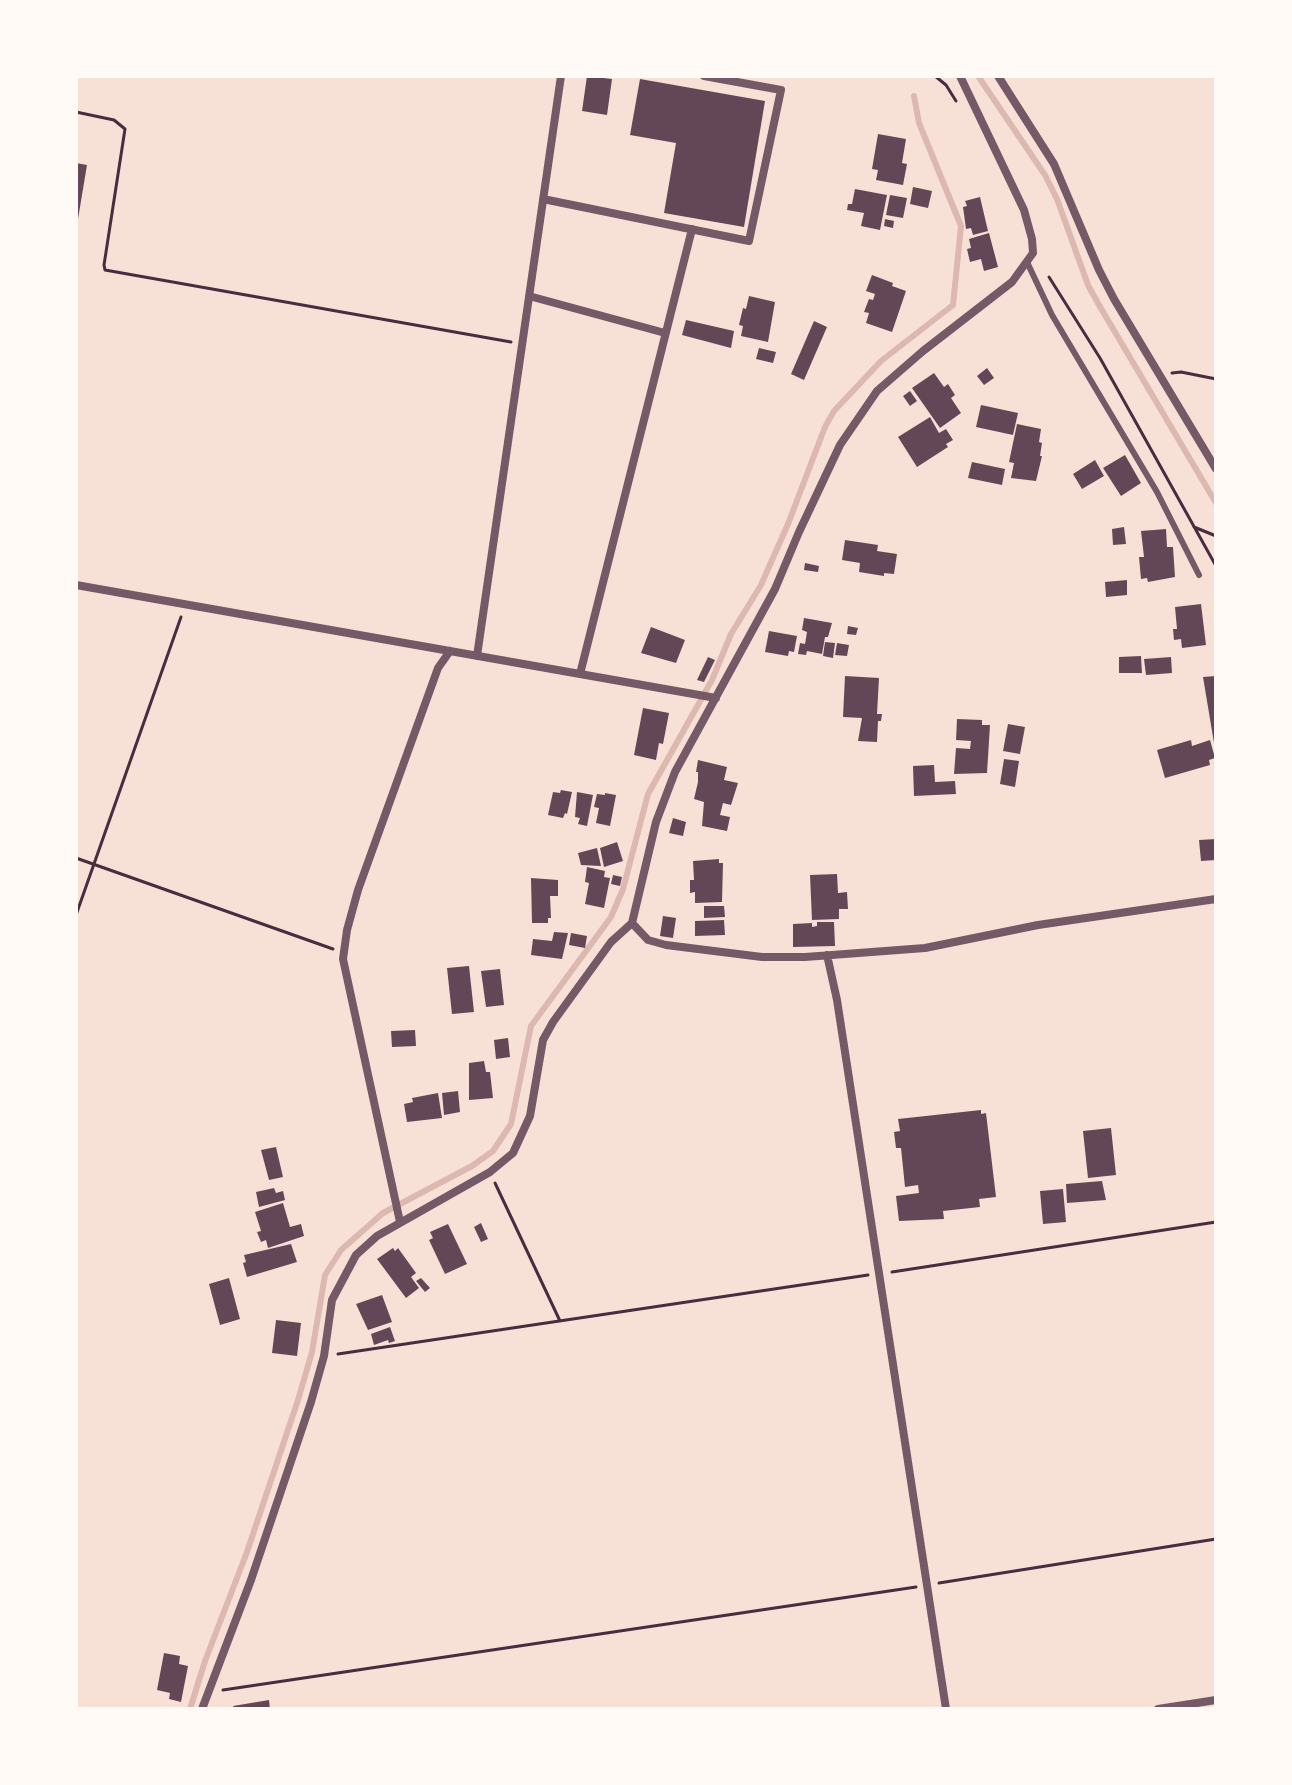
<!DOCTYPE html>
<html>
<head>
<meta charset="utf-8">
<style>
  body { margin:0 }
  #map { position:relative; width:1292px; height:1785px; overflow:hidden; background:#f7e1d7; font-family:"Archivo Narrow",sans-serif }
  canvas { display:block }
  .frame { position:absolute; inset:0; border:78px solid #fffaf5; pointer-events:none }
</style>
</head>
<body>
<div id="map">
<canvas width="1292" height="1785"></canvas>
<div class="frame"></div>
</div>
<script>
const ctx = document.querySelector('canvas').getContext('2d');
ctx.lineJoin = 'round';
const shape = rows => new Path2D(rows.map(r => 'M' + r).join(''));
function stroke(path, color, width, dash) { ctx.strokeStyle = color; ctx.lineWidth = width; ctx.lineCap = dash ? 'butt' : 'round'; ctx.setLineDash(dash || []); ctx.stroke(path); }
function paint(path, color) { ctx.fillStyle = color; ctx.fill(path, 'evenodd'); }
const stream = shape([
  [978,76,1045,175,1057,199,1088,285,1099,305,1216,503],
  [190,1709,205,1661,247,1552,298,1400,312,1352,325,1275,341,1250,383,1213,472,1166,493,1151,511,1124,531,1026,611,917,623,889,648,794,712,680,731,634,761,585,788,524,825,427,834,411,881,361,953,305,961,226,919,123,914,96]
]);
const building = shape([
  [587,76,612,79,607,115,582,111],
  [640,79,765,101,744,227,664,213,676,143,630,135],
  [878,134,906,139,902,163,907,164,903,185,876,180,878,170,872,169],
  [76,163,87,165,78,219,76,218],
  [913,187,932,191,928,208,910,204],
  [855,189,887,195,880,230,861,226,864,213,847,210,848,204,852,204],
  [890,195,907,198,903,218,886,215],
  [980,197,988,231,973,235,971,228,966,229,963,207,967,206,965,201],
  [885,219,894,221,893,228,884,226],
  [989,233,998,267,984,271,981,259,970,262,967,249,971,248,969,239],
  [872,275,893,283,892,286,906,291,892,332,866,323,869,313,864,312,869,299,873,300,875,294,866,291],
  [749,296,775,302,768,342,741,336,743,326,739,325,743,308,746,309],
  [686,320,734,331,731,348,682,335],
  [814,321,827,327,804,380,791,374],
  [759,348,776,352,773,363,756,359],
  [987,368,994,378,984,385,977,376],
  [934,373,944,387,948,384,955,395,951,398,961,413,940,428,912,388],
  [910,391,917,401,910,406,903,396],
  [981,405,1018,413,1013,435,976,427],
  [930,417,939,433,946,429,953,440,946,444,948,447,917,467,898,437],
  [1017,424,1041,429,1039,442,1042,443,1040,456,1042,456,1036,481,1011,478,1014,463,1009,462],
  [1125,455,1141,483,1121,496,1103,468],
  [1095,460,1104,476,1082,489,1073,474],
  [972,462,1005,469,1002,485,968,478],
  [1124,527,1126,544,1113,545,1112,529],
  [1166,529,1167,547,1173,547,1175,577,1148,582,1147,578,1141,579,1139,557,1144,557,1141,531],
  [845,540,878,545,877,551,897,554,894,574,884,573,884,576,859,572,860,563,842,560],
  [805,563,819,566,818,572,804,570],
  [1127,580,1127,595,1106,597,1105,582],
  [1201,604,1206,645,1182,648,1181,639,1174,640,1173,629,1177,629,1175,607],
  [804,618,832,623,828,637,825,637,822,654,807,651,806,655,798,654,800,643,805,644,807,632,802,630],
  [848,626,858,628,856,635,847,634],
  [651,627,685,640,676,663,641,653],
  [769,631,797,636,794,652,789,651,788,656,765,652],
  [825,642,835,643,833,658,823,656],
  [837,643,849,645,847,656,835,655],
  [1141,656,1142,673,1119,673,1119,657],
  [708,657,715,660,704,682,697,680],
  [1171,657,1172,673,1146,675,1144,659],
  [845,676,879,678,877,714,882,714,881,721,878,721,877,742,858,741,862,718,843,717],
  [1216,676,1216,743,1214,743,1203,677],
  [643,708,669,713,663,744,659,743,656,760,634,755],
  [957,719,982,720,982,725,990,725,987,773,954,774,956,748,970,749,971,741,956,740],
  [1008,724,1025,727,1020,754,1003,751],
  [1191,740,1192,746,1210,740,1215,758,1209,760,1210,765,1165,778,1157,750],
  [1004,759,1019,761,1015,787,1000,784],
  [698,760,727,767,724,780,738,783,731,805,723,803,720,815,730,817,727,831,702,826,704,802,694,799,698,782,698,772,696,772],
  [934,765,935,782,955,781,956,794,914,796,913,766],
  [561,790,572,792,567,814,565,813,563,818,548,815,553,792,560,793],
  [577,792,593,795,587,826,578,824,580,818,575,817],
  [605,793,616,795,610,826,596,823,599,808,594,807,597,794,605,795],
  [673,818,686,822,683,836,669,833],
  [1216,839,1216,860,1201,861,1199,840],
  [617,842,623,861,604,867,600,848],
  [597,848,601,866,581,865,578,853],
  [719,859,719,863,723,863,722,902,695,903,695,892,690,893,690,880,694,880,693,861],
  [587,867,605,871,604,877,610,878,604,908,585,904,589,883,585,882],
  [837,874,838,893,847,892,848,909,839,909,839,919,812,920,810,875],
  [613,875,622,877,620,886,611,884],
  [531,878,558,880,558,896,550,896,551,918,548,918,548,923,532,923],
  [704,906,724,906,725,917,704,918],
  [663,916,676,918,673,938,660,936],
  [724,920,725,935,695,936,695,921],
  [817,922,834,922,835,946,793,947,793,924,812,923,812,927,817,926],
  [554,932,568,933,562,959,531,955,533,939,552,941],
  [571,933,587,936,585,948,569,945],
  [469,966,474,1012,452,1014,447,968],
  [500,969,504,1005,486,1007,481,971],
  [415,1030,416,1046,392,1047,391,1031],
  [508,1038,510,1057,496,1059,494,1040],
  [484,1061,486,1072,490,1072,493,1098,469,1100,469,1063],
  [458,1091,460,1112,444,1115,442,1093],
  [438,1093,442,1118,407,1122,404,1104,413,1102,412,1098],
  [981,1110,981,1114,986,1113,996,1197,979,1199,980,1207,943,1211,944,1219,899,1221,896,1196,919,1193,918,1185,905,1187,901,1148,896,1148,894,1132,900,1131,898,1119],
  [1111,1128,1116,1175,1088,1178,1083,1131],
  [276,1147,283,1177,269,1180,261,1150],
  [1102,1181,1106,1200,1067,1203,1066,1184],
  [274,1188,276,1193,283,1191,285,1200,259,1207,256,1192],
  [1063,1189,1066,1222,1043,1224,1040,1191],
  [283,1203,290,1227,301,1224,304,1236,268,1248,266,1240,261,1242,257,1232,261,1231,255,1212],
  [481,1223,488,1239,481,1242,474,1227],
  [448,1224,467,1264,445,1274,429,1240,433,1238,430,1232],
  [291,1244,297,1262,247,1277,243,1263,246,1262,244,1255],
  [393,1248,395,1251,398,1248,416,1273,411,1277,419,1288,406,1298,377,1259],
  [229,1278,240,1319,220,1325,209,1284],
  [421,1278,430,1288,425,1292,416,1281],
  [382,1295,392,1322,368,1330,356,1304],
  [276,1320,301,1323,297,1356,272,1353],
  [390,1327,395,1341,389,1343,388,1340,374,1345,371,1334],
  [164,1653,180,1656,179,1664,188,1666,181,1702,169,1699,170,1693,157,1690],
  [269,1700,270,1709,234,1709,233,1706]
]);
const path = shape([
  [935,76,946,85,956,101],
  [76,112,114,120,125,129,104,265,105,270,511,342],
  [1049,277,1100,358,1216,566],
  [1172,373,1181,372,1216,379],
  [1194,527,1216,536],
  [76,858,333,949],
  [76,915,181,617],
  [495,1183,560,1321],
  [892,1272,1216,1222],
  [338,1354,868,1275],
  [939,1583,1216,1539],
  [223,1690,916,1587]
]);
const service = shape([
  [1027,262,1052,315,1157,492,1199,575]
]);
const minor = shape([
  [998,76,1054,164,1099,270,1114,299,1216,469],
  [543,199,749,241,781,90,704,76],
  [529,296,665,333],
  [76,585,716,698],
  [477,656,561,76],
  [580,674,692,229],
  [632,923,648,940,666,945,762,957,805,957,925,948,1038,925,1216,899],
  [827,955,837,1000,946,1709],
  [400,1222,343,959,347,930,358,890,438,668,450,651],
  [202,1709,251,1580,311,1402,324,1356,332,1300,356,1255,377,1236,490,1172,513,1153,530,1116,543,1040,553,1022,611,942,632,923,656,822,675,772,775,589,799,532,840,445,877,391,923,351,1012,282,1033,253,1032,239,1024,210,960,76],
  [1158,1709,1216,1700]
]);
stroke(stream, '#dcb8b0', 6);
paint(building, '#644757');
stroke(path, '#4a2c40', 3);
stroke(service, '#755966', 6);
stroke(minor, '#755966', 8);
</script>
</body>
</html>
